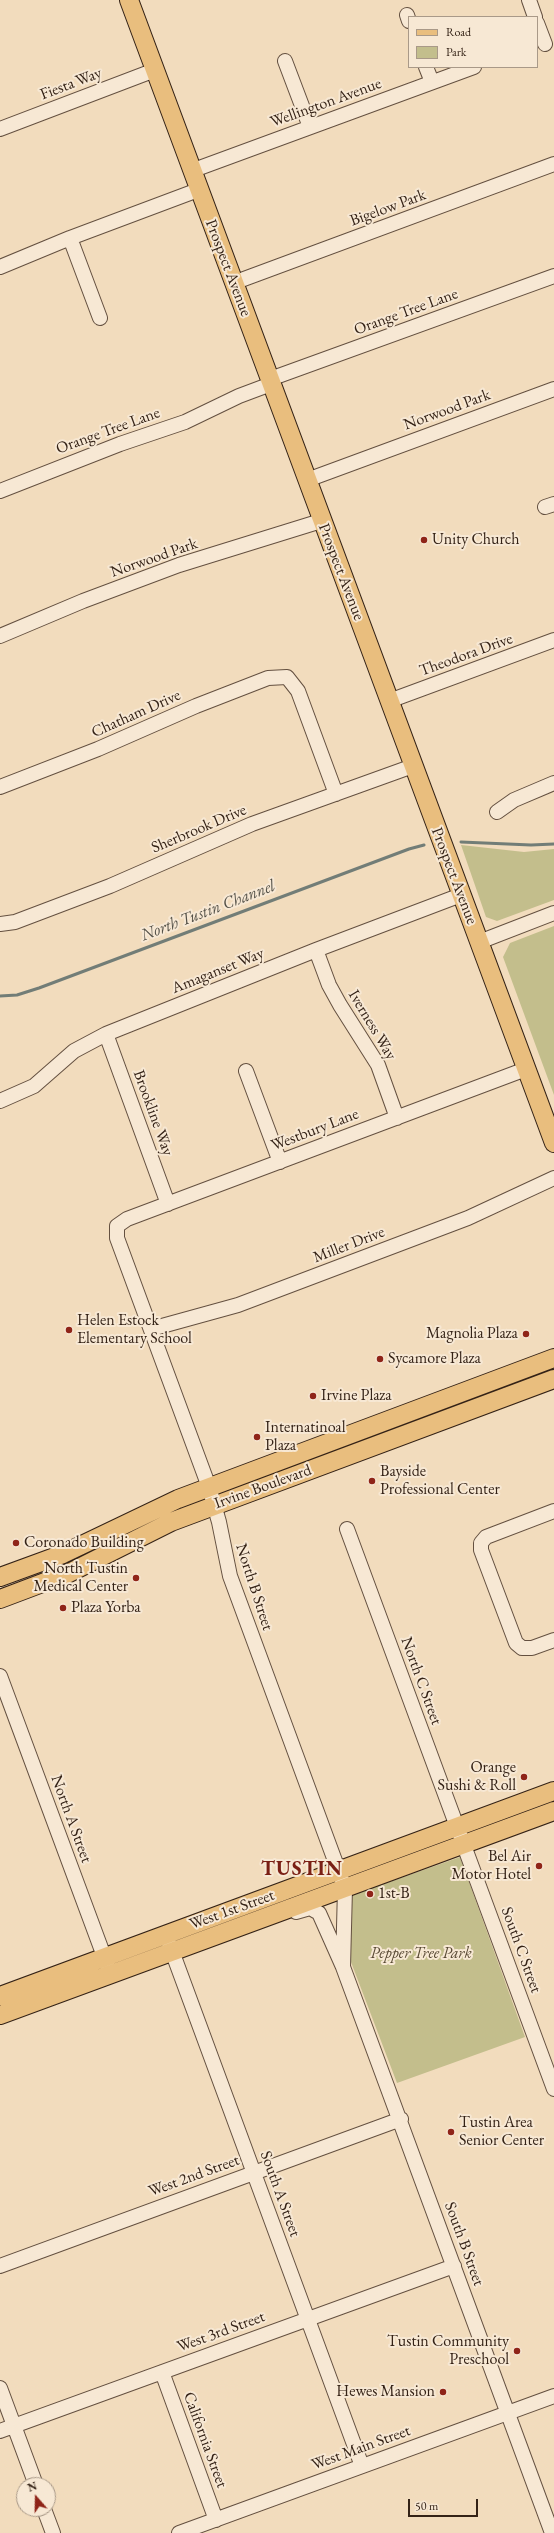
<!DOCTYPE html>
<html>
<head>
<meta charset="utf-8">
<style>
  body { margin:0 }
  #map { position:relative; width:554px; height:2533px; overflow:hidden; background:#f2dcbd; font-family:"EB Garamond",serif }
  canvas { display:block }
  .legend { position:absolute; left:408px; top:16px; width:130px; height:52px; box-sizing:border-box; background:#f7e8d4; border:1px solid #a99988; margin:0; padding:5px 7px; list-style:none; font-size:12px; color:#342216 }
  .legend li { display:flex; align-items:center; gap:8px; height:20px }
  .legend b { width:20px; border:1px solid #a99988 }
  .north { position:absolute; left:16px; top:2477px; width:40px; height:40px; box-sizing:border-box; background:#f7e8d4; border:1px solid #a99988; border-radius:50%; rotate:340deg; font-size:11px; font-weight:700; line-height:16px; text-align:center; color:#342216 }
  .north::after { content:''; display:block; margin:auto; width:14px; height:18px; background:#8f2418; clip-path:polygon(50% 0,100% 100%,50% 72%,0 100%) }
  .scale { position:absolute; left:408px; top:2499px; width:70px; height:18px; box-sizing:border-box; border:2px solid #342216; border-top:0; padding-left:5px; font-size:12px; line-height:14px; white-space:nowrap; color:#342216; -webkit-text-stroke:3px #f7e8d4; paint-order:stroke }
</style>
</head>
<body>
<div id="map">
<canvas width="554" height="2533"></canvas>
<ul class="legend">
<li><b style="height:5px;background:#e9be7e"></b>Road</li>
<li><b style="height:11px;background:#c3be8c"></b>Park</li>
</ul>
<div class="north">N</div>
<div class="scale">50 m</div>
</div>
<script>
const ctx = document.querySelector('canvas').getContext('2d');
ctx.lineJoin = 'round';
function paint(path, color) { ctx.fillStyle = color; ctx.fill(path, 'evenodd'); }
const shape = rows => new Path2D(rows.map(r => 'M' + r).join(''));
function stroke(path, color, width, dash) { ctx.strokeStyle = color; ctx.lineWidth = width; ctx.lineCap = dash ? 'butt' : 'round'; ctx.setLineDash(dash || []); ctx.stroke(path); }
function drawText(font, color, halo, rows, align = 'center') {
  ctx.font = font + ' "EB Garamond",serif'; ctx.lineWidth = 4; ctx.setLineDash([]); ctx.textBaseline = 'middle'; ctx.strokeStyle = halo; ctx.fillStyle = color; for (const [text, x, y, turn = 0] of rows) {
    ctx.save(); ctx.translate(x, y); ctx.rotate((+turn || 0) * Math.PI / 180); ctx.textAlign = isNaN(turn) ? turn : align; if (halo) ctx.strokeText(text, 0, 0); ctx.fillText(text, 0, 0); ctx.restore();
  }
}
const green = shape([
  [461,845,524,852,554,849,554,900,497,921,486,917],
  [554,926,554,1095,503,957,510,943],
  [460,1857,525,2037,397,2083,351,1962,350,1896]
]);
const stream = shape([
  [461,842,531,845,554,844],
  [0,996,17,995,39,988,409,849,424,845]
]);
const minor = shape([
  [529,0,535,17],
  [407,15,409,21],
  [537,23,545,44],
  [285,61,310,127],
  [426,67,432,82],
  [0,129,155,70],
  [191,171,474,67],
  [70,238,100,318],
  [0,267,70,238,198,190],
  [233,283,554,164],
  [270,379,554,276],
  [307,480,554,389],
  [0,491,120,444,185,422,239,396,271,384],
  [545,507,554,504],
  [0,636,83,601,179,565,321,521],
  [389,701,554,640],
  [0,787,98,749,196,706,268,678,287,677,298,691,336,794],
  [497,812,514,800,554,783],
  [0,924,15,922,110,886,252,824,413,766],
  [479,942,554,913],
  [316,950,329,985,340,1005,378,1065,397,1118],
  [106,1034,168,1204],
  [246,1071,280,1162],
  [0,1101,34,1086,74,1051,106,1034,316,950,461,895],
  [151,1329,238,1305,468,1218,554,1178],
  [554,1511,486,1537,481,1543,481,1550,516,1643,522,1648,532,1648,554,1640],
  [347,1529,554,2089],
  [0,1676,108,1967],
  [296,1912,310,1908,319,1913,343,1967,552,2533],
  [169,1943,362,2466],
  [343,1967,345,1888,230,1576,219,1522,209,1487,117,1238,117,1226,127,1219,526,1069],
  [0,2266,401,2119],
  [162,2372,216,2520],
  [0,2388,36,2485],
  [0,2431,454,2266],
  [44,2509,53,2533],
  [179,2533,554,2396]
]);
const major = shape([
  [129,0,554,1143],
  [0,1577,63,1554,178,1499,554,1358],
  [0,1599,69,1573,171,1522,554,1379],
  [0,1996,554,1791],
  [0,2015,554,1811]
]);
const markers = [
  [424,540,4,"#8f2418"],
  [69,1330,4,"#8f2418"],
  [526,1334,4,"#8f2418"],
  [380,1359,4,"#8f2418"],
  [313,1396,4,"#8f2418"],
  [257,1437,4,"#8f2418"],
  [372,1481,4,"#8f2418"],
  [16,1543,4,"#8f2418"],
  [136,1578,4,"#8f2418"],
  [63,1608,4,"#8f2418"],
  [524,1777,4,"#8f2418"],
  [539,1866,4,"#8f2418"],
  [370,1894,4,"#8f2418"],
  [451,2132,4,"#8f2418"],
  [517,2351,4,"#8f2418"],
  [443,2392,4,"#8f2418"]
];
const streetNames = [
  ["Fiesta Way",71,84,-21],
  ["Wellington Avenue",326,103,-20],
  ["Bigelow Park",388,208,-20],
  ["Prospect Avenue",228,268,69],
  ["Orange Tree Lane",406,312,-20],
  ["Norwood Park",447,410,-20],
  ["Orange Tree Lane",108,431,-20],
  ["Norwood Park",154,558,-19],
  ["Prospect Avenue",341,572,69],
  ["Theodora Drive",466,655,-20],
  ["Chatham Drive",136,714,-24],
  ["Sherbrook Drive",199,829,-23],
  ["Prospect Avenue",454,876,69],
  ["Amaganset Way",218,971,-22],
  ["Iverness Way",372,1025,59],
  ["Brookline Way",153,1113,70],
  ["Westbury Lane",315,1130,-21],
  ["Miller Drive",349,1245,-21],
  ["Irvine Boulevard",263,1487,-20],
  ["North B Street",254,1587,72],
  ["North C Street",421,1681,70],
  ["North A Street",71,1819,70],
  ["West 1st Street",232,1910,-20],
  ["South C Street",521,1950,70],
  ["West 2nd Street",194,2176,-20],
  ["South A Street",280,2194,70],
  ["South B Street",464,2244,70],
  ["West 3rd Street",221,2332,-20],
  ["California Street",205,2440,70],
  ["West Main Street",361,2448,-20]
];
const poiNames = [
  ["Unity Church",432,540],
  ["Helen Estock",77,1321],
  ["Elementary School",77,1339],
  ["Magnolia Plaza",518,1334,"right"],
  ["Sycamore Plaza",388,1359],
  ["Irvine Plaza",321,1396],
  ["Internatinoal",265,1428],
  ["Plaza",265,1446],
  ["Bayside",380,1472],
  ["Professional Center",380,1490],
  ["Coronado Building",24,1543],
  ["North Tustin",128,1569,"right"],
  ["Medical Center",128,1587,"right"],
  ["Plaza Yorba",71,1608],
  ["Orange",516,1768,"right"],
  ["Sushi & Roll",516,1786,"right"],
  ["Bel Air",531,1857,"right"],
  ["Motor Hotel",531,1875,"right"],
  ["1st-B",378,1894],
  ["Tustin Area",459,2123],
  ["Senior Center",459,2141],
  ["Tustin Community",509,2342,"right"],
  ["Preschool",509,2360,"right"],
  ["Hewes Mansion",435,2392,"right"]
];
const parkNames = [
  ["Pepper Tree Park",421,1954]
];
const waterNames = [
  ["North Tustin Channel",208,911,-21]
];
const districtNames = [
  ["TUSTIN",302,1870]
];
paint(green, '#c3be8c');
stroke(stream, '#727d77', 3);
stroke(minor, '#645040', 16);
stroke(major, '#342216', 20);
stroke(minor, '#f7e8d4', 14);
stroke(major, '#e9be7e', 18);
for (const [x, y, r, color] of markers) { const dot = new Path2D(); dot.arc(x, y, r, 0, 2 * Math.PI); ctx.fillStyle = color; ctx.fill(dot); stroke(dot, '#f7e8d4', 1.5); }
drawText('16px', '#342216', '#f7e8d4', streetNames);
drawText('16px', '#342216', '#f7e8d4', poiNames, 'left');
drawText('italic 16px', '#584934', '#f7e8d4', parkNames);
drawText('italic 17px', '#535047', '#f7e8d4', waterNames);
ctx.letterSpacing = '1px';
drawText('bold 20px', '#7a1f14', '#f7e8d4', districtNames);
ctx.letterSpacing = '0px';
</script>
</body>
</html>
